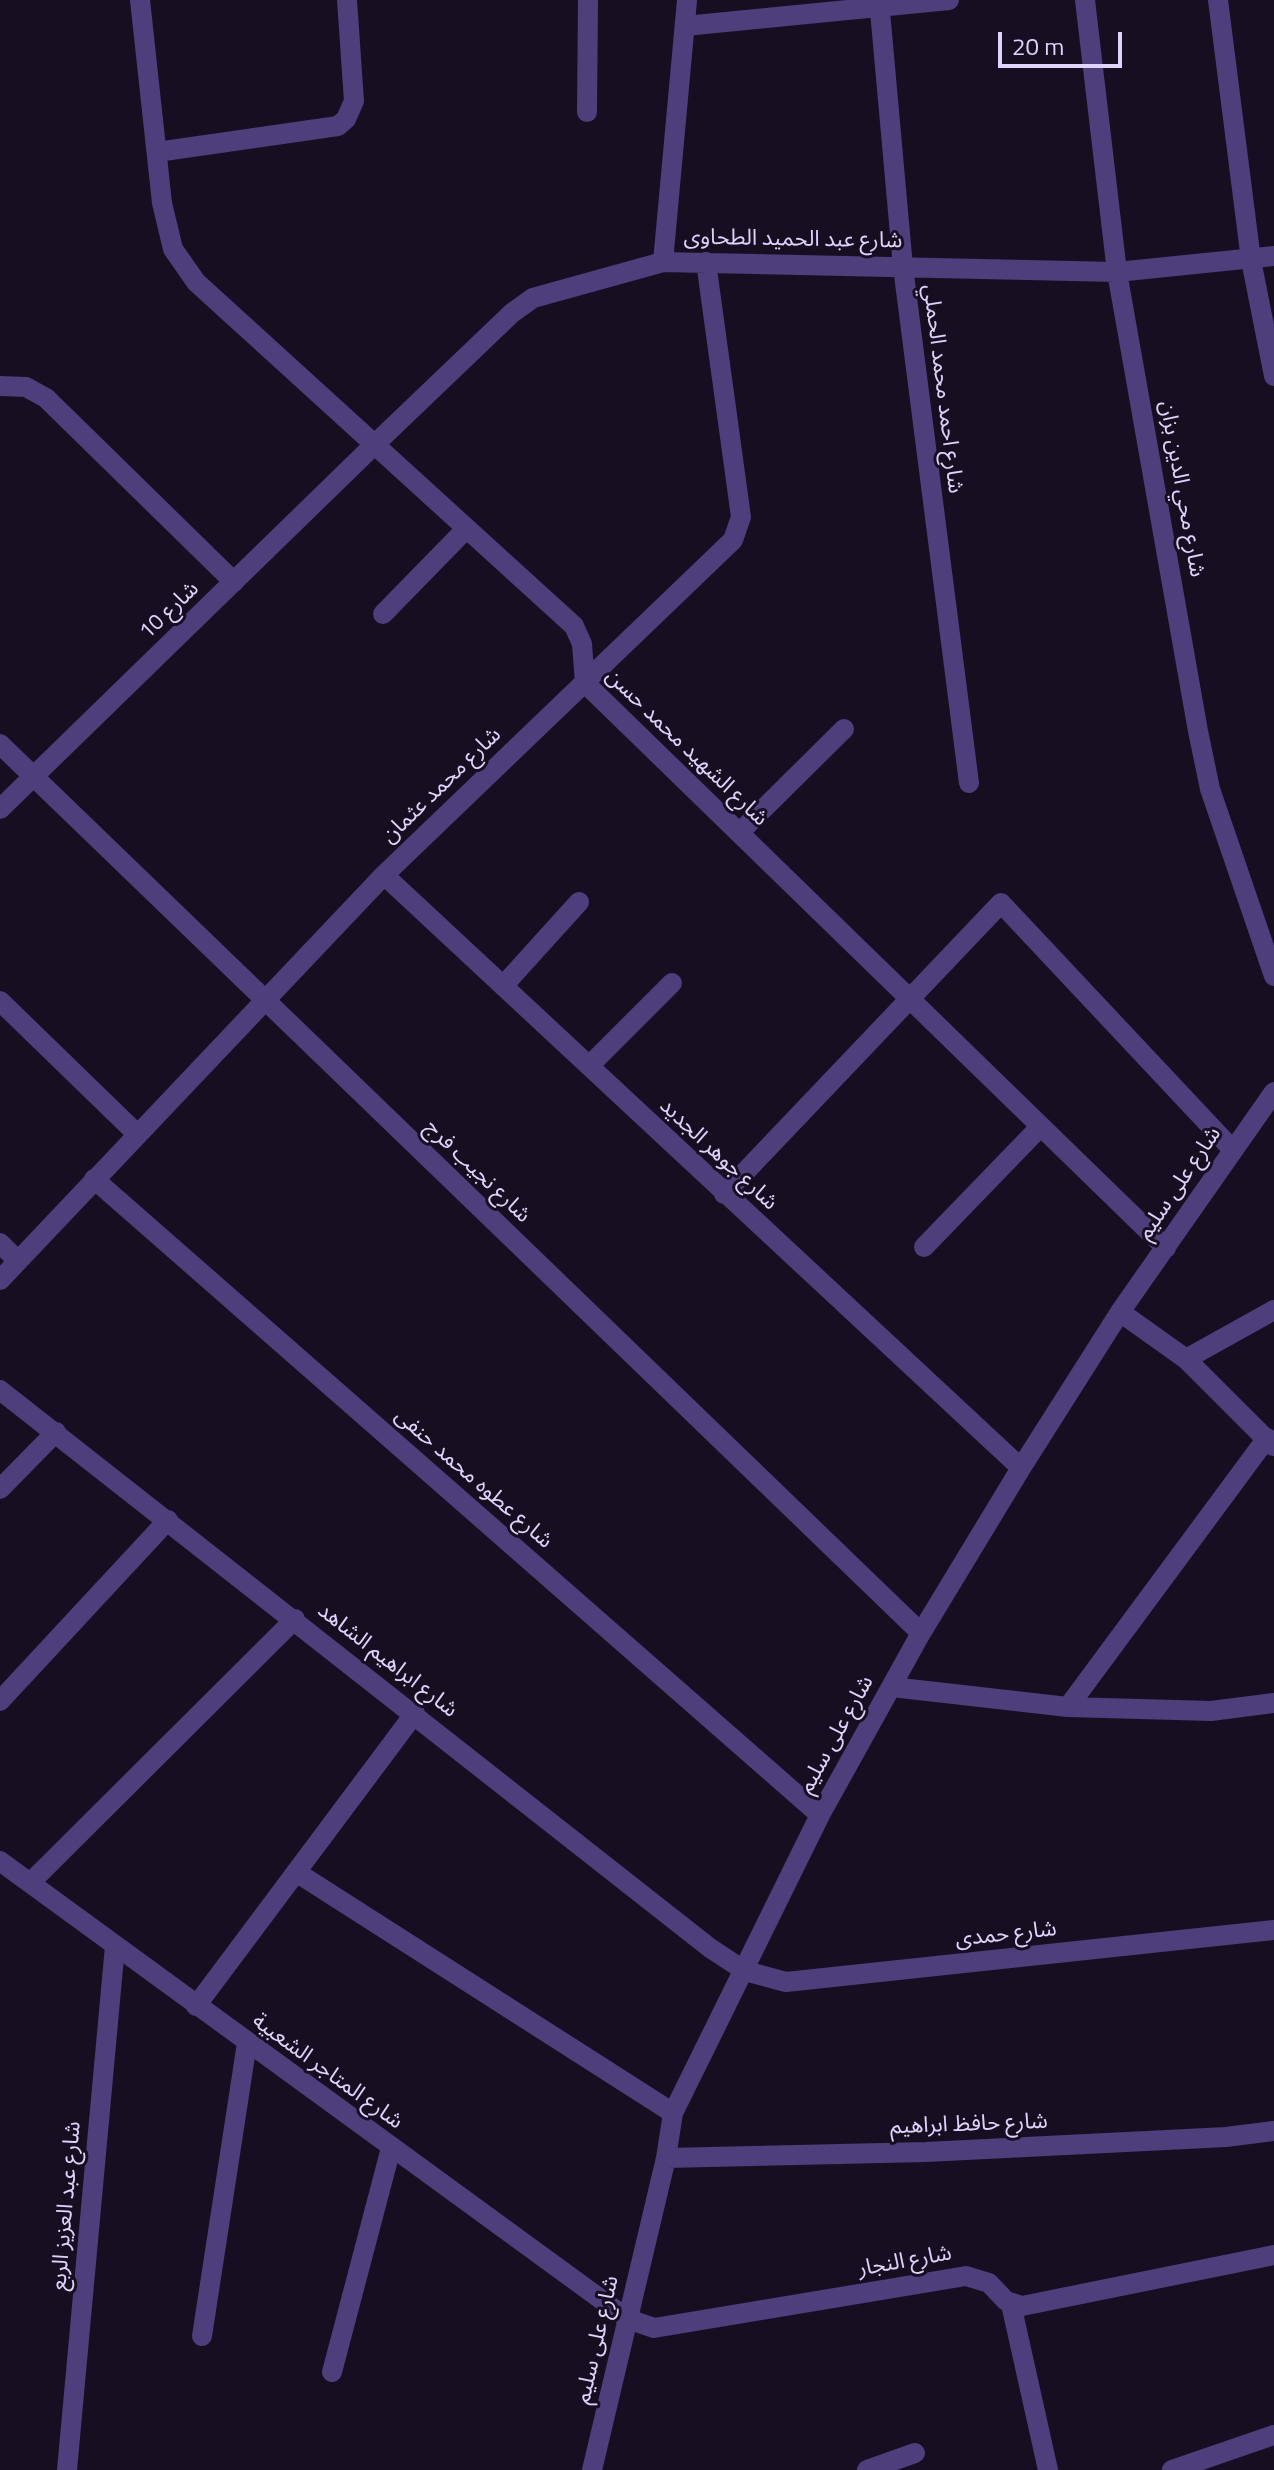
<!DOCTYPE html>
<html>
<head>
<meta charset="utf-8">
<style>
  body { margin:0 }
  #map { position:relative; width:1274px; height:2470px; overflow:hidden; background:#160f21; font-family:"Titillium Web",sans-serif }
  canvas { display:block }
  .scale { position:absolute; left:998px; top:32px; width:124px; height:36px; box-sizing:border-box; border:4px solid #e0d3fb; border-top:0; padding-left:10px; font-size:24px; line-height:28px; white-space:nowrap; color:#e0d3fb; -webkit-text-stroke:6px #160f21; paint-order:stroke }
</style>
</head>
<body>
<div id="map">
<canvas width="1274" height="2470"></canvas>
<div class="scale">20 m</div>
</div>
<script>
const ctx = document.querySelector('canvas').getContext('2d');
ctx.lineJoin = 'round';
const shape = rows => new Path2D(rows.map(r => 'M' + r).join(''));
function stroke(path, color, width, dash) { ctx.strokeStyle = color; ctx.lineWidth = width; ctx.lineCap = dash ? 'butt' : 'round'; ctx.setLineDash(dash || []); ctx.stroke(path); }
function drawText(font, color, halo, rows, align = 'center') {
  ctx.font = font + ' "Titillium Web","Noto Sans Arabic",sans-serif'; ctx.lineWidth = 6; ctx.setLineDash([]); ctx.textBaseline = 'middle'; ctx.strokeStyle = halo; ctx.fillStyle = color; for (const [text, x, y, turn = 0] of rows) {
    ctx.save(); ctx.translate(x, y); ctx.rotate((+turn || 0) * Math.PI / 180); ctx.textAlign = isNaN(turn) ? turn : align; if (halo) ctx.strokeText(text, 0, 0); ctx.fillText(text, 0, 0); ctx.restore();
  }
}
const street = shape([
  [140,0,162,203,173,249,196,282,574,626,582,644,585,683,1166,1248],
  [879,0,903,267,969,783],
  [1085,0,1117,272,1198,731,1210,789,1274,976],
  [1218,0,1251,260,1274,376],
  [685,26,949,0],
  [587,112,588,0],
  [157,152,338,126,346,119,354,101,347,0],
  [663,262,687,0],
  [0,386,26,387,46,398,234,582],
  [383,614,466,529],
  [0,744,921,1633],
  [0,809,374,445,512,313,533,298,663,262,1117,272,1274,256],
  [739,833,844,729],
  [384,875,1021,1468],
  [503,986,579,902],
  [0,1001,137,1134],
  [589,1066,672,983],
  [94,1179,820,1815],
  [724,1194,1001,903,1232,1149],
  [0,1243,18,1261],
  [924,1247,1040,1127],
  [0,1280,384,875,733,540,741,517,706,262],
  [1120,1312,1186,1359,1273,1446],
  [1186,1359,1274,1310],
  [0,1390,710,1948,745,1971,786,1982,1274,1930],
  [0,1489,56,1432],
  [892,1687,1068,1707,1211,1711,1274,1703],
  [0,1701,168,1520],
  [1068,1707,1267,1438],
  [0,1861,628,2319,654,2328,966,2276,989,2283,1006,2301,1022,2306,1274,2255],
  [296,1872,673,2113],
  [30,1883,295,1619],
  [196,2006,415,1713],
  [666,2158,926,2152,1226,2137,1274,2131],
  [1011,2304,1048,2470],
  [202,2336,247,2043],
  [332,2372,391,2148],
  [67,2470,115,1946],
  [592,2470,666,2158,673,2113,820,1815,921,1633,1021,1468,1120,1312,1274,1092],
  [867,2470,915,2453],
  [1172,2470,1274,2435]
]);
const streetNames = [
  ["شارع عبد الحميد الطحاوى",793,240,1],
  ["شارع احمد محمد الحملي",942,389,83],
  ["شارع محي الدين بزان",1181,489,80],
  ["شارع 10",170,611,-44],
  ["شارع الشهيد محمد حسن",686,748,44],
  ["شارع محمد عثمان",442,786,-44],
  ["شارع جوهر الجديد",718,1155,43],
  ["شارع نجيب فرج",477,1172,44],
  ["شارع على سليم",1180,1184,-56],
  ["شارع عطوه محمد حنفى",473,1479,41],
  ["شارع ابراهيم الشاهد",387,1661,38],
  ["شارع على سليم",837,1735,-61],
  ["شارع حمدى",1006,1935,-6],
  ["شارع المتاجر الشعبية",327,2072,36],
  ["شارع حافظ ابراهيم",969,2125,-2],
  ["شارع عبد العزيز الربع",67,2206,-85],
  ["شارع النجار",905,2262,-10],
  ["شارع على سليم",598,2340,-77]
];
stroke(street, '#4d3e7c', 20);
drawText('22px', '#e0d3fb', '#160f21', streetNames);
</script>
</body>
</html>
